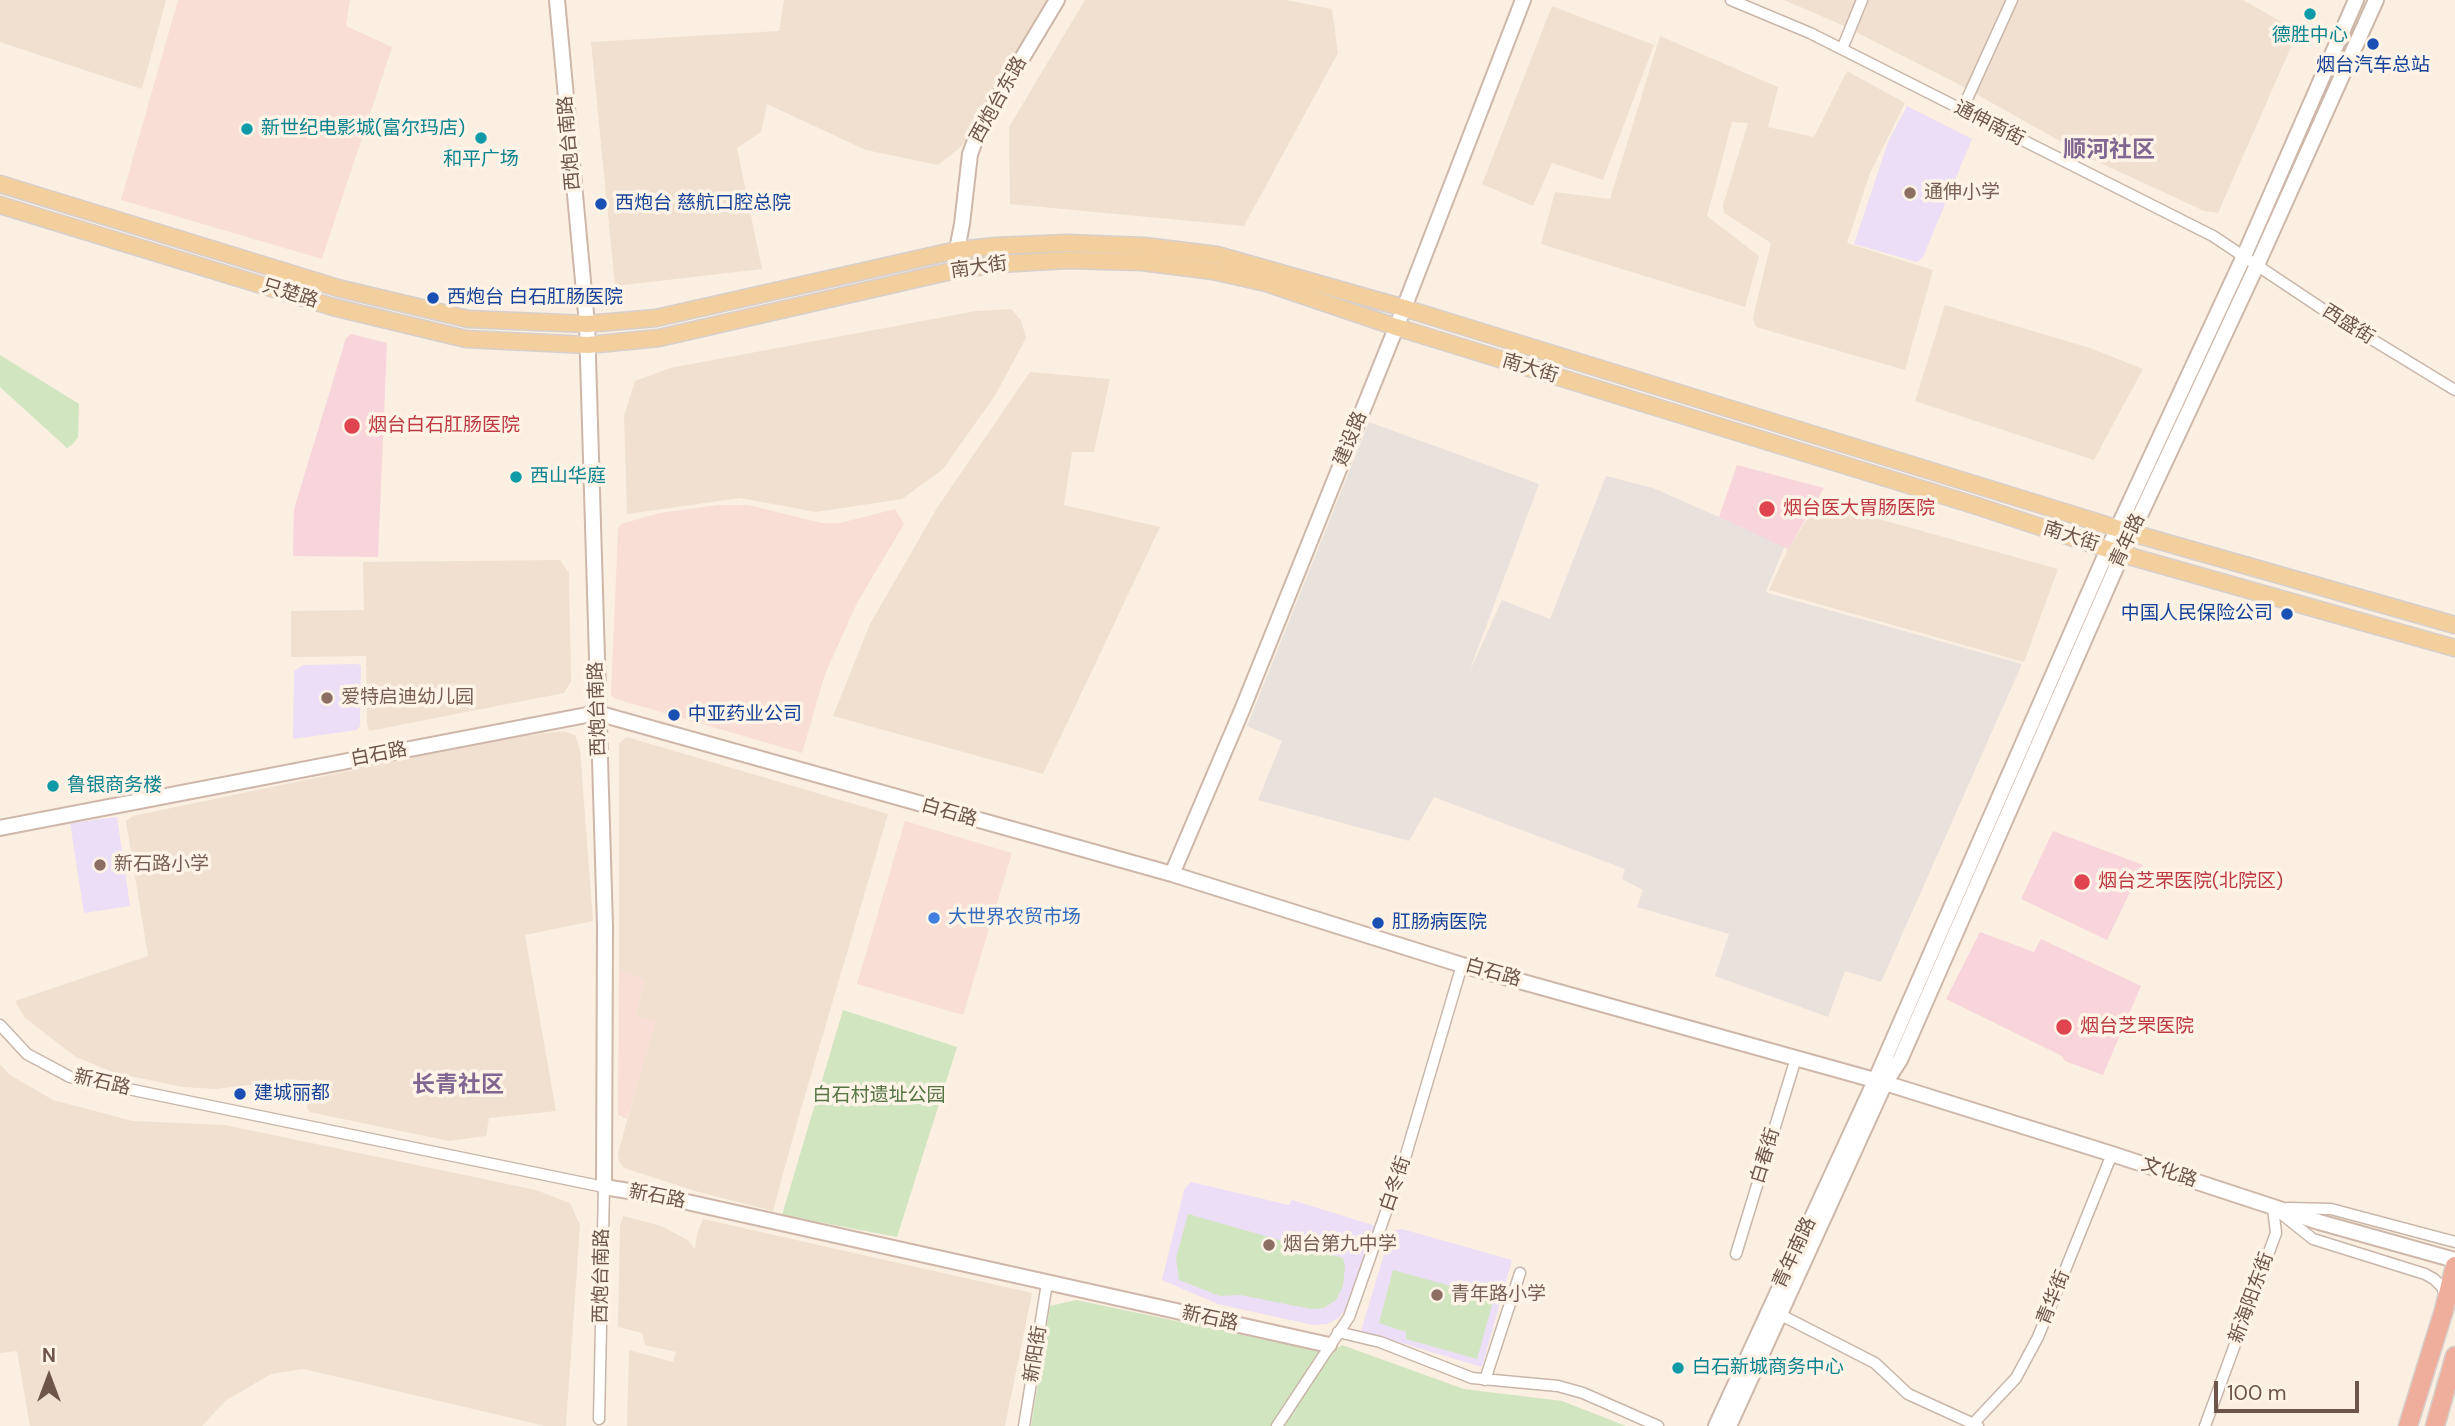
<!DOCTYPE html>
<html>
<head>
<meta charset="utf-8">
<style>
  body { margin:0 }
  #map { position:relative; width:2455px; height:1426px; overflow:hidden; background:#faefe1; font-family:"DM Sans",sans-serif }
  canvas { display:block }
  .north { position:absolute; left:14px; top:1342px; width:70px; height:70px; -webkit-text-stroke:5px #fdf3e6; paint-order:stroke; rotate:0deg; font-size:19px; font-weight:700; line-height:28px; text-align:center; color:#6e554a }
  .north::after { content:''; display:block; margin:auto; width:24px; height:32px; background:#6e554a; clip-path:polygon(50% 0,100% 100%,50% 72%,0 100%) }
  .scale { position:absolute; left:2214px; top:1381px; width:145px; height:32px; box-sizing:border-box; border:4px solid #6e554a; border-top:0; padding-left:9px; font-size:21px; line-height:24px; white-space:nowrap; color:#6e554a; -webkit-text-stroke:5px #fdf3e6; paint-order:stroke }
</style>
</head>
<body>
<div id="map">
<canvas width="2455" height="1426"></canvas>
<div class="north">N</div>
<div class="scale">100 m</div>
</div>
<script>
const ctx = document.querySelector('canvas').getContext('2d');
ctx.lineJoin = 'round';
function paint(path, color) { ctx.fillStyle = color; ctx.fill(path, 'evenodd'); }
const shape = rows => new Path2D(rows.map(r => 'M' + r).join(''));
function stroke(path, color, width, dash) { ctx.strokeStyle = color; ctx.lineWidth = width; ctx.lineCap = dash ? 'butt' : 'round'; ctx.setLineDash(dash || []); ctx.stroke(path); }
function drawText(font, color, halo, rows, align = 'center') {
  ctx.font = font + ' "DM Sans","Noto Sans SC",sans-serif'; ctx.lineWidth = 7; ctx.setLineDash([]); ctx.textBaseline = 'middle'; ctx.strokeStyle = halo; ctx.fillStyle = color; for (const [text, x, y, turn = 0] of rows) {
    ctx.save(); ctx.translate(x, y); ctx.rotate((+turn || 0) * Math.PI / 180); ctx.textAlign = isNaN(turn) ? turn : align; if (halo) ctx.strokeText(text, 0, 0); ctx.fillText(text, 0, 0); ctx.restore();
  }
}
const residential = shape([
  [0,0,166,0,142,89,0,42],
  [784,0,1051,0,962,146,938,165,866,150,767,104,761,132,737,148,762,269,615,286,591,42,779,31],
  [1085,0,1286,0,1332,9,1338,53,1244,226,1010,204,1009,127],
  [1784,0,2243,0,2298,31,2218,213,2204,211,2094,160,1960,85,1842,25],
  [1552,6,1654,45,1603,180,1552,163,1533,206,1482,184],
  [1660,36,1778,87,1768,127,1814,137,1847,71,1905,103,1870,173,1847,243,1933,270,1905,370,1756,327,1753,318,1771,243,1724,213,1723,205,1748,123,1732,122,1707,216,1759,256,1745,307,1541,244,1555,192,1610,199],
  [1945,305,2090,348,2143,369,2094,460,1915,401],
  [1011,309,1021,320,1026,338,996,394,943,469,902,499,816,512,740,498,627,514,624,416,635,381,670,368,976,311],
  [1030,372,1110,379,1094,452,1072,452,1064,505,1160,527,1043,774,833,716,870,624,937,508],
  [1818,502,2058,569,2024,662,1769,590,1788,549],
  [560,560,569,573,571,682,564,693,369,731,367,723,366,656,291,657,291,611,364,610,363,562],
  [563,731,575,735,580,749,593,921,525,935,556,1111,489,1118,486,1136,449,1141,309,1112,297,1079,216,1089,183,1087,115,1073,76,1057,25,1018,15,1001,148,956,126,821,133,816,501,739],
  [627,737,888,814,798,1119,773,1211,695,1191,624,1168,619,1161,618,1153,655,1021,635,1016,645,980,619,970,619,743],
  [0,1064,10,1075,53,1100,133,1121,225,1125,536,1190,570,1203,580,1225,566,1426,545,1426,304,1369,271,1374,225,1401,202,1426,30,1426,17,1351,0,1353],
  [623,1216,661,1226,688,1240,695,1249,697,1234,703,1219,1032,1293,1005,1426,627,1426,629,1350,673,1362,676,1352,645,1345,642,1333,618,1327,620,1226]
]);
const commercial = shape([
  [178,0,350,0,346,26,392,47,322,259,121,200],
  [718,505,748,505,822,523,840,523,895,509,904,524,857,603,825,674,802,753,616,699,611,695,618,529,621,524,660,513],
  [905,821,1012,853,963,1015,857,984],
  [619,970,645,980,635,1016,656,1021,627,1119,618,1115]
]);
const industrial = shape([
  [1369,422,1539,484,1468,675,1502,600,1550,619,1606,476,1653,488,1785,546,1766,591,1768,593,2022,664,1881,982,1845,971,1828,1017,1715,976,1729,934,1637,907,1643,890,1622,879,1625,869,1434,797,1409,841,1258,800,1282,741,1247,726]
]);
const education = shape([
  [1907,106,1972,139,1923,257,1917,262,1854,244,1888,142],
  [358,664,361,666,360,726,357,730,293,739,294,671,303,665],
  [117,817,130,906,84,913,70,823],
  [1191,1182,1289,1205,1292,1200,1376,1226,1346,1307,1339,1318,1327,1324,1313,1325,1218,1304,1162,1280,1184,1190],
  [1402,1229,1512,1260,1482,1367,1361,1331,1391,1231]
]);
const medical = shape([
  [351,334,387,343,378,557,293,556,294,509,346,338],
  [1737,465,1824,488,1788,549,1719,517],
  [2053,831,2143,865,2107,940,2021,899],
  [1980,932,2034,952,2041,939,2141,986,2103,1075,2065,1061,2062,1056,1946,999]
]);
const green = shape([
  [0,355,79,404,78,437,73,444,67,448,0,387],
  [843,1010,957,1047,897,1237,782,1215],
  [1188,1214,1343,1258,1345,1266,1343,1286,1336,1300,1324,1308,1311,1309,1240,1295,1220,1296,1179,1280,1176,1258],
  [1393,1270,1494,1298,1477,1359,1406,1339,1406,1332,1379,1323],
  [1076,1300,1329,1353,1342,1345,1464,1389,1562,1401,1626,1426,1031,1426,1050,1306]
]);
const street = shape([
  [1731,0,1810,33,2213,236,2327,312,2455,390],
  [1842,49,1862,0],
  [1962,110,2012,0],
  [0,1025,27,1054,70,1077,604,1187,599,1419],
  [2288,1208,2331,1209,2455,1242],
  [2279,1212,2313,1239,2425,1274,2434,1279,2442,1287,2445,1296],
  [1736,1254,1796,1058],
  [1779,1314,1875,1363,1908,1394,1978,1426],
  [1338,1332,1380,1342,1472,1378,1558,1386,1583,1393,1658,1426],
  [1485,1380,1520,1273],
  [1024,1426,1047,1283],
  [1277,1426,1349,1317,1405,1158,1462,965],
  [1971,1426,2016,1378,2038,1337,2112,1154],
  [2205,1426,2276,1233,2273,1208]
]);
const secondary = shape([
  [557,0,587,324,605,926,604,1187,660,1196,1329,1345],
  [957,250,962,224,970,154,979,130,1057,0],
  [0,828,597,713,1172,874,1462,965,1885,1083,2112,1154,2319,1222,2455,1260],
  [1172,874,1242,710,1404,308,1523,0],
  [1716,1426,1875,1081,2108,549,2244,256,2356,0],
  [1729,1426,1885,1083,1900,1060,2122,554,2257,265,2376,0]
]);
const primary = shape([
  [0,184,338,288,468,319,587,324,656,318,957,250,996,246,1067,243,1144,246,1217,255,1404,308,2132,533,2455,625],
  [0,205,333,307,466,339,588,345,659,338,960,269,999,264,1067,260,1142,262,1213,271,1266,283,1396,327,1977,506,2122,554,2455,648]
]);
const highway = shape([
  [2408,1426,2444,1310,2455,1266],
  [2435,1426,2455,1356]
]);
const markers = [
  [2310,14,7,"#0f9aa8"],
  [2373,44,7,"#1a4fb4"],
  [247,129,7,"#0f9aa8"],
  [481,138,7,"#0f9aa8"],
  [1910,193,7,"#8d6e63"],
  [601,204,7,"#1a4fb4"],
  [433,298,7,"#1a4fb4"],
  [352,426,9,"#e0444e"],
  [516,477,7,"#0f9aa8"],
  [1767,509,9,"#e0444e"],
  [2287,614,7,"#1a4fb4"],
  [327,698,7,"#8d6e63"],
  [674,715,7,"#1a4fb4"],
  [53,786,7,"#0f9aa8"],
  [100,865,7,"#8d6e63"],
  [2082,882,9,"#e0444e"],
  [934,918,7,"#3f7fe0"],
  [1378,923,7,"#1a4fb4"],
  [2064,1027,9,"#e0444e"],
  [240,1094,7,"#1a4fb4"],
  [1269,1245,7,"#8d6e63"],
  [1437,1295,7,"#8d6e63"],
  [1678,1368,7,"#0f9aa8"]
];
const cultureNames = [
  ["德胜中心",2310,36,"center"],
  ["新世纪电影城(富尔玛店)",261,129],
  ["和平广场",481,160,"center"],
  ["西山华庭",530,477],
  ["鲁银商务楼",67,786],
  ["白石新城商务中心",1692,1368]
];
const transitNames = [
  ["烟台汽车总站",2373,66,"center"],
  ["西炮台 慈航口腔总院",615,204],
  ["西炮台 白石肛肠医院",447,298],
  ["中国人民保险公司",2273,614,"right"],
  ["中亚药业公司",688,715],
  ["肛肠病医院",1392,923],
  ["建城丽都",254,1094]
];
const streetNames = [
  ["西炮台东路",999,100,-61],
  ["通伸南街",1989,124,27],
  ["西炮台南路",570,143,-95],
  ["南大街",979,268,-8],
  ["只楚路",290,294,17],
  ["西盛街",2348,325,32],
  ["南大街",1530,369,17],
  ["建设路",1351,439,-68],
  ["南大街",2071,537,18],
  ["青年路",2128,541,-65],
  ["西炮台南路",598,709,-92],
  ["白石路",379,755,-11],
  ["白石路",949,813,16],
  ["白石路",1493,973,16],
  ["新石路",102,1083,13],
  ["白春街",1766,1156,-73],
  ["文化路",2169,1173,18],
  ["白冬街",1396,1184,-71],
  ["新石路",657,1197,11],
  ["青年南路",1795,1253,-65],
  ["西炮台南路",602,1276,-89],
  ["青华街",2054,1298,-68],
  ["新海阳东街",2252,1298,-70],
  ["新石路",1210,1319,12],
  ["新阳街",1036,1354,-81]
];
const educationNames = [
  ["通伸小学",1924,193],
  ["爱特启迪幼儿园",341,698],
  ["新石路小学",114,865],
  ["烟台第九中学",1283,1245],
  ["青年路小学",1451,1295]
];
const healthNames = [
  ["烟台白石肛肠医院",368,426],
  ["烟台医大胃肠医院",1783,509],
  ["烟台芝罘医院(北院区)",2098,882],
  ["烟台芝罘医院",2080,1027]
];
const shopNames = [
  ["大世界农贸市场",948,918]
];
const parkNames = [
  ["白石村遗址公园",879,1096]
];
const quarterNames = [
  ["顺河社区",2109,151],
  ["长青社区",458,1086]
];
paint(residential, '#f1e0d0');
paint(commercial, '#f9ded5');
paint(industrial, '#e9e1dc');
paint(education, '#ecdef6');
paint(medical, '#f7d5db');
paint(green, '#d2e5c1');
stroke(street, '#c9b6a9', 13);
stroke(secondary, '#ceb7a9', 18);
stroke(primary, '#d6cfcc', 19);
stroke(highway, '#d6cfcc', 21);
stroke(street, '#fff', 10);
stroke(secondary, '#fff', 14);
stroke(primary, '#f4cf9e', 16);
stroke(highway, '#efad9c', 18);
for (const [x, y, r, color] of markers) { const dot = new Path2D(); dot.arc(x, y, r, 0, 2 * Math.PI); ctx.fillStyle = color; ctx.fill(dot); stroke(dot, '#fdf3e6', 2.5); }
drawText('19px', '#0d838f', '#fdf3e6', cultureNames, 'left');
drawText('19px', '#164399', '#fdf3e6', transitNames, 'left');
drawText('19px', '#6e554a', '#fdf3e6', streetNames);
drawText('19px', '#785e54', '#fdf3e6', educationNames, 'left');
drawText('19px', '#be3a42', '#fdf3e6', healthNames, 'left');
drawText('19px', '#366cbe', '#fdf3e6', shopNames, 'left');
drawText('19px', '#547443', '#fdf3e6', parkNames);
drawText('bold 23px', '#806691', '#fdf3e6', quarterNames);
</script>
</body>
</html>
